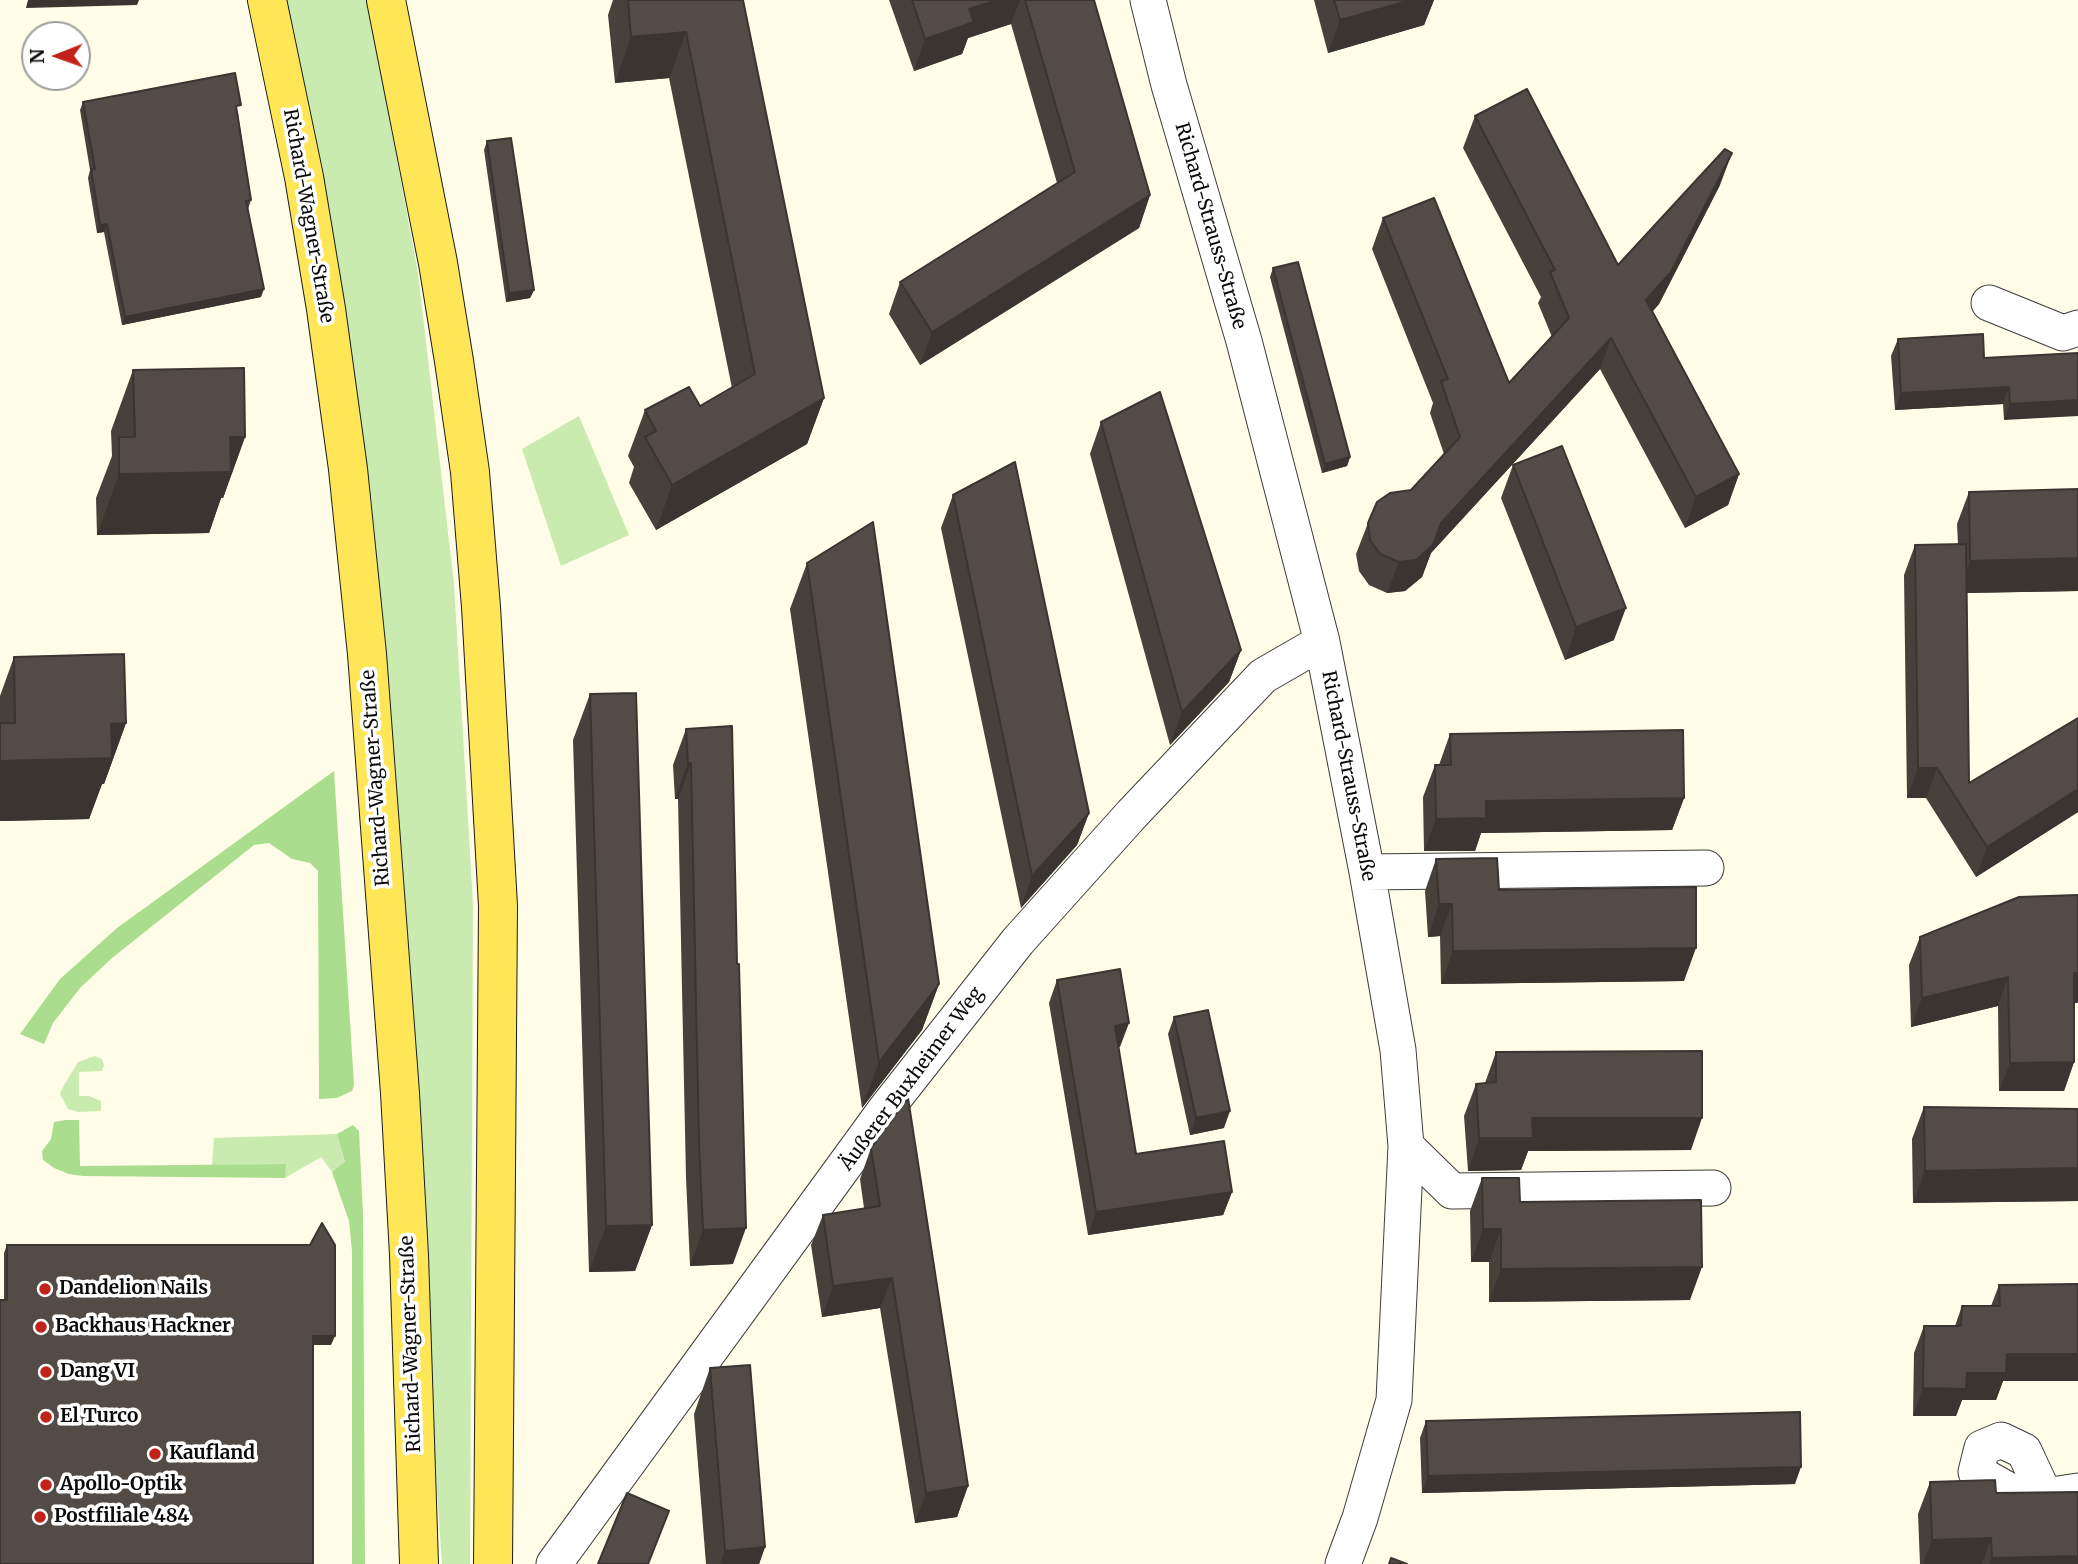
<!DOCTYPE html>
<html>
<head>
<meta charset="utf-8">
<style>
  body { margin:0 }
  #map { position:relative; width:2078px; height:1564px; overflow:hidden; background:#fffde7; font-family:Merriweather,serif }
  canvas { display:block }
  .north { position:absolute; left:21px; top:21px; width:70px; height:70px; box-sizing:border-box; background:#fff; border:2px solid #9d9d9d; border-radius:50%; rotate:269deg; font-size:19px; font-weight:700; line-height:28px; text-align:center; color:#0a0a0a }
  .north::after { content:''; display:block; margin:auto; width:24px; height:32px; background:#c1231b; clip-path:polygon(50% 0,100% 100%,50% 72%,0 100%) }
</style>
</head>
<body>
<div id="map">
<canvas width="2078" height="1564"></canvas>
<div class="north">N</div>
</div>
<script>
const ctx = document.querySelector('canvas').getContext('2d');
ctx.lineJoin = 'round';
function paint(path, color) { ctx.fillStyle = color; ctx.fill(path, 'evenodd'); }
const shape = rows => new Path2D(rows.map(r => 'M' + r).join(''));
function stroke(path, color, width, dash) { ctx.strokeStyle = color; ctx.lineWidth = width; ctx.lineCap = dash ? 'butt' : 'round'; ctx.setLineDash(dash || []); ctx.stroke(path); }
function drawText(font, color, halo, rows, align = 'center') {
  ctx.font = font + ' Merriweather,serif'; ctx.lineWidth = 7; ctx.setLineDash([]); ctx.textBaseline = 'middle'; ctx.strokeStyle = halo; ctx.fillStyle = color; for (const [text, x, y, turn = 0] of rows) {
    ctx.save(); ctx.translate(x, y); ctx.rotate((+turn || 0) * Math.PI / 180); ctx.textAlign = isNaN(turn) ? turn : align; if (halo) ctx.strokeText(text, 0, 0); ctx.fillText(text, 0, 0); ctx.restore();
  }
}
const green = shape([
  [285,0,367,0,418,273,454,584,473,904,470,1564,442,1564,381,672],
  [579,416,629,535,561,566,522,449],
  [95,1056,102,1059,104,1065,102,1071,79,1072,79,1096,89,1096,101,1101,101,1111,78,1112,68,1109,60,1094,63,1087,78,1062],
  [337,1134,345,1163,332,1172,321,1157,285,1178,285,1164,212,1165,214,1138]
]);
const forest = shape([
  [334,771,354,1085,352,1091,337,1098,319,1099,318,871,310,863,292,859,269,843,254,845,112,958,80,988,53,1023,44,1044,20,1034,60,979,117,928],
  [66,1120,79,1120,80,1166,286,1164,285,1178,83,1176,69,1174,54,1168,43,1160,42,1151,51,1139,54,1122],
  [353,1125,359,1131,363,1214,365,1564,352,1564,352,1251,349,1221,332,1172,345,1162,337,1134]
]);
const minor = shape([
  [1148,0,1169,85,1244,341,1322,642,1367,872,1398,1050,1406,1146,1394,1400,1360,1518,1343,1564],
  [1989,303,2063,333,2078,328],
  [1367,872,1706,868],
  [1406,1146,1452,1191,1713,1188],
  [2045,1496,2024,1451,2001,1440,1982,1448,1976,1472,2017,1495,2045,1496,2078,1491],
  [554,1564,885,1110,1018,941,1132,814,1263,676,1322,642]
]);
const major = shape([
  [267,0,304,177,326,309,348,469,367,654,400,1093,409,1255,419,1564],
  [386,0,438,263,454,361,470,472,481,607,498,906,493,1564]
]);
const wall = shape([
  [613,0,743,0,824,398,807,444,656,530,629,483,634,467,628,456,645,410,700,406,732,388,669,78,615,83,608,15],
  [889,0,1094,0,1150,195,1139,228,920,365,889,314,900,282,1057,183,1011,24,968,38,962,54,914,71],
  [1314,0,1434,0,1424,25,1328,53],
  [83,102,238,114,251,200,248,209,261,297,122,325,104,232,97,233,88,178,90,170,80,110],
  [1475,116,1618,265,1720,185,1659,304,1653,311,1739,474,1728,505,1685,528,1600,369,1431,553,1422,577,1405,591,1387,593,1369,585,1359,571,1356,554,1368,523,1411,490,1444,454,1430,413,1433,403,1372,249,1383,218,1509,383,1552,337,1538,303,1541,297,1463,148],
  [487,141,534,290,530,298,506,302,484,150],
  [1273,268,1350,457,1347,466,1322,473,1270,277],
  [1898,339,1984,358,2078,353,2004,420,2003,404,1895,410,1891,356],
  [133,370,245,437,223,498,221,498,209,533,97,535,96,498,112,456,111,431],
  [1101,422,1241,650,1229,682,1170,745,1090,454],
  [1513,465,1614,640,1565,660,1501,498],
  [2078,489,2078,591,1967,593,1969,783,2078,718,2078,812,1976,877,1926,798,1907,798,1904,575,1915,545,1958,544,1957,524,1969,492],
  [953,495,1089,813,1077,845,1021,908,941,528],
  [807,563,939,984,922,1030,862,1108,790,609],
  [14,657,126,723,104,784,102,784,89,819,0,821,0,696],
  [590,694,652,1225,635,1271,589,1272,573,740],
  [686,729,737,964,733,1264,690,1266,686,1178,678,799,675,799,673,765],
  [1450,734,1684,798,1672,830,1481,833,1475,851,1424,851,1423,797,1435,765,1439,765],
  [1436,859,1499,890,1684,981,1441,984,1440,936,1428,937,1425,891],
  [2078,895,2078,1003,2074,1003,2074,1062,2064,1091,1999,1091,1998,1006,1911,1027,1909,965,1920,937],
  [1057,980,1120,1047,1118,1047,1136,1154,1232,1192,1223,1215,1088,1235,1049,1003],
  [1174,1017,1224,1128,1190,1135,1168,1034],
  [1496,1052,1691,1150,1528,1151,1521,1170,1468,1171,1464,1116,1476,1084,1485,1083],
  [1924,1107,2078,1109,2078,1201,1913,1203,1912,1139],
  [871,1148,968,1486,957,1517,915,1523,880,1308,822,1317,811,1245,823,1215,864,1208,860,1179],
  [1482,1178,1520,1202,1690,1300,1489,1302,1489,1262,1471,1262,1470,1211],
  [7,1245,331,1345,313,1345,4,1300,4,1253],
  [1999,1285,2003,1381,1996,1400,1962,1400,1956,1416,1913,1416,1914,1353,1924,1326,1955,1326,1962,1306,1991,1306],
  [710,1368,765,1547,759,1564,706,1564,694,1414],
  [1426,1421,1795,1484,1422,1493,1420,1438],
  [1930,1482,1996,1493,2078,1564,1920,1564,1918,1514]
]);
const shadedWall = shape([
  [28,0,139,0,137,5,26,8],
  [997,0,1020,0,1011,24,968,38,962,54,914,71,925,39,969,9],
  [1411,0,1434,0,1424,25,1328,53,1340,20],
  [686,32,669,78,615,83,631,37],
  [1732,153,1720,185,1659,304,1635,331,1646,300],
  [1150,195,1139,228,920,365,932,332],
  [107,224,104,232,97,233,100,225],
  [264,289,261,297,122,325,125,317],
  [534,290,530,298,506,302,509,293],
  [1611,338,1600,369,1431,553,1422,577,1405,591,1387,593,1399,562,1441,523],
  [2009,387,2003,404,1895,410,1901,393],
  [824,398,807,444,656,530,672,485],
  [2078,400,2078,416,2004,420,2010,404],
  [230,437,245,437,223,498,221,498,209,533,97,535,119,474],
  [1350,457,1347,466,1322,473,1325,464],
  [1739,474,1728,505,1685,528,1696,497],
  [2078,558,2078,591,1959,593,1970,561],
  [1626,608,1614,640,1565,660,1576,627],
  [1241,650,1229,682,1170,745,1182,712],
  [126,723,104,784,102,784,89,819,0,821,0,761,111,724],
  [688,763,691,763,678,799,675,799],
  [1918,768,1937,768,1926,798,1907,798],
  [2078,789,2078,812,1976,877,1987,847],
  [1684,798,1672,830,1481,833,1475,851,1424,851,1436,819,1486,801],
  [1089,813,1077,845,1021,908,1032,876],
  [1439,904,1452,904,1440,936,1428,937],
  [1696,948,1684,981,1441,984,1453,951],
  [2074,973,2078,973,2078,1003,2063,1002],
  [2008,977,1998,1006,1911,1027,1922,998],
  [939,984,922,1030,862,1108,879,1062],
  [1129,1023,1120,1047,1106,1049,1115,1026],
  [2074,1062,2064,1091,1999,1091,2010,1063],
  [1230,1111,1224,1128,1190,1135,1196,1118],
  [1532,1118,1702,1118,1691,1150,1528,1151,1521,1170,1468,1171,1479,1138],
  [2078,1168,2078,1201,1913,1203,1925,1171],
  [1232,1192,1223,1215,1088,1235,1096,1212],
  [652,1225,635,1271,589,1272,606,1226],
  [746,1228,733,1264,690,1266,703,1230],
  [1483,1229,1501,1229,1489,1262,1471,1262],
  [1702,1267,1690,1300,1489,1302,1501,1269],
  [892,1278,880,1308,822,1317,833,1286],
  [313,1336,335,1336,331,1345,310,1345],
  [2007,1354,2078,1354,2078,1381,2003,1381,1996,1400,1962,1400,1956,1416,1913,1416,1923,1388,1967,1373],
  [1801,1467,1795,1484,1422,1493,1428,1476],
  [968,1486,957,1517,915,1523,926,1493],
  [1991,1538,1982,1564,1923,1564,1932,1540],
  [765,1547,759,1564,720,1564,725,1551],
  [2078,1556,2078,1564,1989,1564,1992,1558]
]);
const building = shape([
  [628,0,743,0,824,398,672,485,645,437,656,431,645,410,689,387,700,406,755,374,686,32,631,37,628,0],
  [912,0,997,0,969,9,974,22,925,39,912,0],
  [1025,0,1094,0,1150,195,932,332,900,282,1075,172,1025,0],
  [1334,0,1411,0,1340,20,1334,0],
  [235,73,241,105,236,106,251,200,246,201,264,289,125,317,107,224,100,225,91,169,95,169,83,102,235,73],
  [1527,89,1618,265,1725,149,1732,153,1671,272,1646,300,1739,474,1696,497,1611,338,1441,523,1433,545,1416,560,1399,562,1380,554,1370,540,1368,523,1377,502,1390,493,1411,490,1460,437,1441,381,1448,379,1383,218,1434,198,1509,383,1569,318,1550,272,1555,270,1475,116,1527,89],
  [511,138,534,290,509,293,487,141,511,138],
  [1298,262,1350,457,1325,464,1273,268,1298,262],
  [1983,334,1984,358,2078,353,2078,400,2010,404,2009,387,1901,393,1898,339,1983,334],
  [244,368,245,437,230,437,231,472,119,474,119,437,135,437,133,370,244,368],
  [1160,392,1241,650,1182,712,1101,422,1160,392],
  [1562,446,1626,608,1576,627,1513,465,1562,446],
  [1015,462,1089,813,1032,876,953,495,1015,462],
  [2078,489,2078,558,1970,561,1969,492,2078,489],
  [873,522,939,984,879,1062,807,563,873,522],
  [1966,544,1969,783,2078,718,2078,789,1987,847,1937,768,1918,768,1915,545,1966,544],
  [124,654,126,723,111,724,112,758,0,761,0,723,15,723,14,657,124,654],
  [636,693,652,1225,606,1226,590,694,636,693],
  [732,726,737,964,739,964,746,1228,703,1230,699,1142,691,763,688,763,686,729,732,726],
  [1683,730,1684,798,1486,801,1486,818,1436,819,1435,765,1451,765,1450,734,1683,730],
  [1497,858,1499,890,1696,887,1696,948,1453,951,1452,904,1439,904,1436,859,1497,858],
  [2078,895,2078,973,2074,973,2074,1062,2010,1063,2008,977,1922,998,1920,937,2019,897,2078,895],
  [1120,969,1129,1023,1115,1026,1136,1154,1224,1141,1232,1192,1096,1212,1057,980,1120,969],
  [1208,1010,1230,1111,1196,1118,1174,1017,1208,1010],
  [1702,1051,1702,1118,1532,1118,1533,1138,1479,1138,1476,1084,1496,1082,1496,1052,1702,1051],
  [908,1098,968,1486,926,1493,892,1278,833,1286,823,1215,880,1206,871,1148,908,1098],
  [1924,1107,2078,1109,2078,1168,1925,1171,1924,1107],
  [1482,1178,1519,1178,1520,1202,1701,1200,1702,1267,1501,1269,1501,1229,1483,1229,1482,1178],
  [322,1223,335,1245,335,1336,313,1336,313,1564,0,1564,0,1300,7,1300,7,1245,310,1245,322,1223],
  [2078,1284,2078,1354,2007,1354,2006,1373,1967,1373,1966,1389,1923,1388,1924,1326,1961,1326,1962,1306,2000,1306,1999,1285,2078,1284],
  [750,1365,765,1547,725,1551,710,1368,750,1365],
  [1800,1412,1801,1467,1428,1476,1426,1421,1800,1412],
  [1995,1480,1996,1493,2078,1492,2078,1556,1992,1558,1991,1538,1932,1540,1930,1482,1995,1480],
  [627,1493,669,1511,648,1564,598,1564,627,1493],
  [1391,1558,1407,1564,1389,1564,1391,1558]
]);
const markers = [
  [45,1289,7,"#c1231b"],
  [41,1327,7,"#c1231b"],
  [46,1372,7,"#c1231b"],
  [46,1417,7,"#c1231b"],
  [155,1454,7,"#c1231b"],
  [46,1485,7,"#c1231b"],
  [40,1517,7,"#c1231b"]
];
const streetNames = [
  ["Richard-Wagner-Straße",308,216,80],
  ["Richard-Strauss-Straße",1210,226,74],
  ["Richard-Strauss-Straße",1348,776,79],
  ["Richard-Wagner-Straße",376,778,-94],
  ["Äußerer Buxheimer Weg",912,1079,-53],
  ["Richard-Wagner-Straße",411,1344,-92]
];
const poiNames = [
  ["Dandelion Nails",59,1289],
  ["Backhaus Hackner",55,1327],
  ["Dang VI",60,1372],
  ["El Turco",60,1417],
  ["Kaufland",169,1454],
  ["Apollo-Optik",60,1485],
  ["Postfiliale 484",54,1517]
];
paint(green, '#c9ebaf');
paint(forest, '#aadd8e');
stroke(minor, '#3d3d3d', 37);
stroke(major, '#1b1b1b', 40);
stroke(minor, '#fff', 35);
stroke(major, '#ffe657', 38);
paint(wall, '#47413c');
paint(shadedWall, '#3a3531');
paint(building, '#534c46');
stroke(building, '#3a3531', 2);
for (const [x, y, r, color] of markers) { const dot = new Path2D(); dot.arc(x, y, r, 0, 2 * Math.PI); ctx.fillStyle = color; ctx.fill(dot); stroke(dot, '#fff', 2.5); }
drawText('19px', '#0a0a0a', '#fff', streetNames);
drawText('bold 19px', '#0a0a0a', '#fff', poiNames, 'left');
</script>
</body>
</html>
